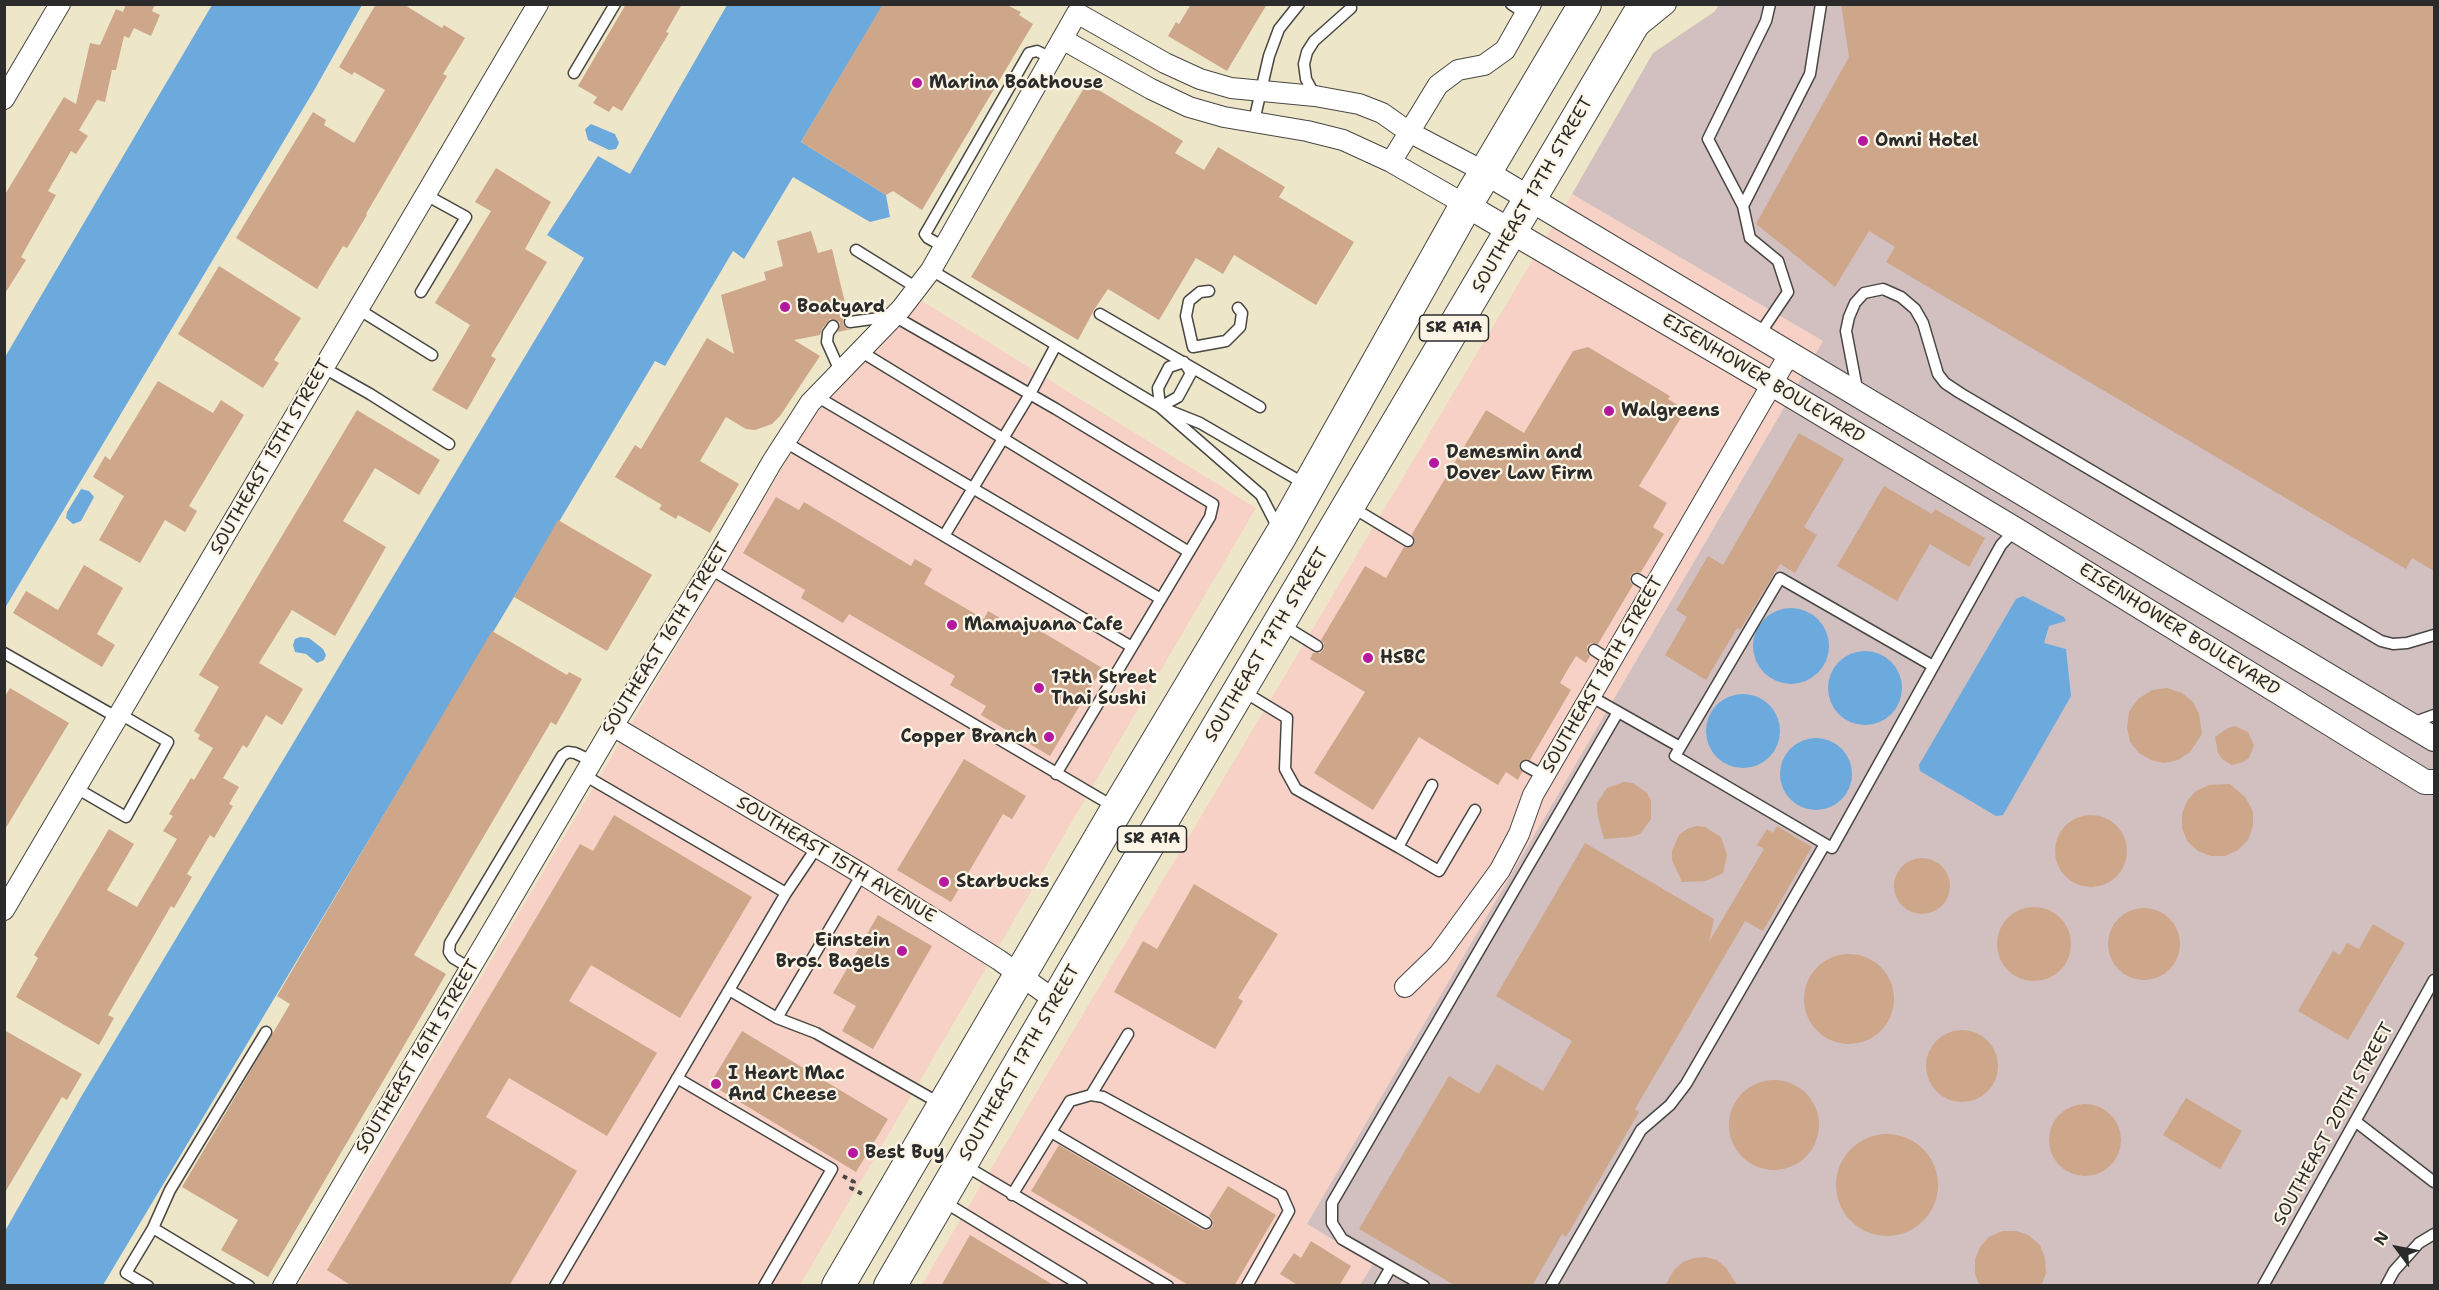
<!DOCTYPE html>
<html>
<head>
<meta charset="utf-8">
<style>
  body { margin:0 }
  #map { position:relative; width:2439px; height:1290px; overflow:hidden; background:#eee6c8; font-family:"Shantell Sans",sans-serif }
  canvas { display:block }
  .frame { position:absolute; inset:0; border:6px solid #2b2b2b; pointer-events:none }
  .north { position:absolute; left:2367px; top:1218px; width:60px; height:60px; -webkit-text-stroke:4px #fcf5e5; paint-order:stroke; rotate:302deg; font-size:16px; font-weight:700; line-height:24px; text-align:center; color:#2b2b2b }
  .north::after { content:''; display:block; margin:auto; width:21px; height:27px; background:#2b2b2b; clip-path:polygon(50% 0,100% 100%,50% 72%,0 100%) }
</style>
</head>
<body>
<div id="map">
<canvas width="2439" height="1290"></canvas>
<div class="frame"></div>
<div class="north">N</div>
</div>
<script>
const ctx = document.querySelector('canvas').getContext('2d');
ctx.lineJoin = 'round';
function paint(path, color) { ctx.fillStyle = color; ctx.fill(path, 'evenodd'); }
const shape = rows => new Path2D(rows.map(r => 'M' + r).join(''));
function stroke(path, color, width, dash) { ctx.strokeStyle = color; ctx.lineWidth = width; ctx.lineCap = dash ? 'butt' : 'round'; ctx.setLineDash(dash || []); ctx.stroke(path); }
function drawText(font, color, halo, rows, align = 'center') {
  ctx.font = font + ' "Shantell Sans",sans-serif'; ctx.lineWidth = 4.5; ctx.setLineDash([]); ctx.textBaseline = 'middle'; ctx.strokeStyle = halo; ctx.fillStyle = color; for (const [text, x, y, turn = 0] of rows) {
    ctx.save(); ctx.translate(x, y); ctx.rotate((+turn || 0) * Math.PI / 180); ctx.textAlign = isNaN(turn) ? turn : align; if (halo) ctx.strokeText(text, 0, 0); ctx.fillText(text, 0, 0); ctx.restore();
  }
}
const built = shape([
  [1572,194,1823,341,1307,1224,1373,1264,1360,1285,921,1286],
  [922,301,1256,508,800,1285,298,1286,812,418]
]);
const industrial = shape([
  [1719,5,2434,5,2434,1285,1360,1285,1373,1264,1307,1224,1823,341,1572,194,1653,53,1714,12]
]);
const water = shape([
  [212,5,362,5,316,87,5,608,5,357],
  [727,5,883,5,801,142,886,195,890,217,870,222,793,177,744,259,733,251,665,366,655,361,103,1285,5,1286,5,1231,81,1097,584,258,547,235,598,156,630,174],
  [591,124,615,134,619,143,616,149,609,150,588,140,585,129],
  [81,489,89,491,94,497,81,521,73,524,66,518,67,512],
  [2023,596,2064,617,2066,621,2049,626,2044,643,2066,649,2071,696,2003,815,1996,816,1920,771,1919,765,2016,599],
  '1753 646a38 38 0 1 1 76 0a38 38 0 1 1-76 0Z',
  [300,637,309,638,323,649,326,655,324,660,317,663,306,654,295,652,293,645,295,639],
  '1828 688a37 37 0 1 1 74 0a37 37 0 1 1-74 0Z',
  '1706 731a37 37 0 1 1 74 0a37 37 0 1 1-74 0Z',
  '1780 774a36 36 0 1 1 72 0a36 36 0 1 1-72 0Z'
]);
const building = shape([
  [126,4,155,4,152,11,160,15,151,36,134,28,129,38,124,36,116,70,112,70,105,102,97,100,79,130,88,136,76,154,71,151,48,191,56,195,21,257,26,260,4,295,4,196,64,97,76,104,90,43,100,45,116,9,123,12],
  [376,4,403,4,442,28,444,25,465,38,443,74,447,76,366,214,367,215,347,248,343,246,317,289,236,238,313,112,326,120,324,125,354,143,385,90,354,72,352,75,339,67],
  [626,4,682,4,666,32,669,33,622,111,613,106,609,112,593,103,597,97,578,86],
  [883,4,1005,4,1021,12,1019,15,1033,24,922,210,893,191,886,195,801,142],
  [1191,4,1267,4,1227,71,1168,36,1176,22,1179,24],
  [1841,4,2434,4,2434,571,2412,558,2406,569,1886,262,1895,247,1869,231,1835,287,1756,224,1849,57],
  [1087,83,1183,141,1175,153,1204,170,1218,147,1285,187,1279,197,1354,242,1316,305,1234,255,1223,274,1196,258,1159,320,1108,289,1094,310,1078,340,971,277],
  [496,168,551,202,525,249,547,262,491,356,496,359,467,410,432,390,470,325,435,303,491,211,475,202],
  [811,231,818,253,832,249,848,315,843,319,843,324,847,329,852,329,838,332,840,322,830,319,822,329,820,335,794,340,820,356,780,416,772,424,755,430,746,429,726,417,700,461,739,484,710,533,678,515,676,519,659,509,662,505,615,477,635,445,641,449,707,338,734,354,721,295,766,280,764,272,783,266,777,241],
  [219,266,301,318,274,360,279,363,263,388,178,334],
  [1588,347,1670,396,1668,399,1679,406,1682,416,1639,486,1667,503,1653,527,1664,534,1641,572,1634,572,1630,576,1630,582,1633,585,1598,644,1591,643,1587,646,1587,653,1590,656,1586,663,1576,656,1568,669,1560,683,1571,690,1530,760,1525,759,1520,762,1519,767,1522,772,1518,780,1506,772,1498,785,1419,737,1373,810,1314,773,1365,692,1310,659,1313,653,1320,653,1324,649,1324,643,1321,640,1365,566,1386,578,1404,547,1408,548,1414,545,1415,541,1412,534,1486,410,1524,433,1573,351],
  [158,381,213,413,221,400,244,415,189,506,197,511,185,532,165,520,140,563,99,540,124,496,93,477,105,456,110,460],
  [357,410,440,460,419,495,375,468,343,521,386,547,335,636,292,610,259,663,303,689,282,725,266,715,247,748,243,745,223,778,239,787,229,804,233,806,214,838,210,835,187,874,192,877,174,908,171,906,108,1015,114,1018,99,1045,16,997,38,958,34,955,109,829,134,844,107,890,137,907,177,839,163,831,173,816,169,814,191,778,194,780,213,748,198,739,200,735,194,731,219,687,199,675],
  [1799,433,1844,459,1804,527,1817,535,1795,573,1780,564,1740,630,1737,628,1706,680,1665,655,1687,617,1676,610,1708,556,1723,565],
  [1884,486,1932,514,1935,509,1985,538,1969,567,1930,544,1897,601,1837,566],
  [776,497,799,510,804,502,911,566,915,559,932,569,924,584,984,619,988,611,1019,629,1024,621,1102,668,1050,756,981,715,986,706,950,685,955,676,849,614,843,623,801,598,805,590,743,553],
  [558,520,652,575,607,651,514,597],
  [84,565,123,588,97,634,115,645,102,667,13,613,26,591,58,610],
  [492,631,567,675,569,672,582,679,556,725,551,722,414,955,446,974,268,1277,221,1250,238,1220,182,1187,290,1004,277,996],
  [10,688,69,723,4,831,4,698],
  [2167,688,2182,693,2193,702,2199,714,2202,734,2190,752,2178,760,2164,763,2151,760,2139,753,2130,742,2127,728,2129,712,2138,699,2152,690],
  [2235,726,2248,732,2254,745,2249,758,2243,762,2232,765,2222,759,2218,753,2215,737,2228,728],
  [964,759,1026,796,1012,819,1003,814,951,902,897,870],
  [1624,782,1633,783,1647,793,1651,801,1651,819,1640,834,1631,837,1604,839,1597,813,1597,803,1607,788],
  [2230,784,2246,798,2253,812,2253,826,2248,840,2238,850,2225,856,2211,856,2198,851,2187,841,2182,828,2182,814,2187,801,2196,791,2209,785],
  [614,815,752,897,680,1018,591,965,569,1001,657,1053,607,1136,509,1078,486,1117,577,1171,509,1286,352,1286,327,1270,580,844,593,851],
  '2055 851a36 36 0 1 1 72 0a36 36 0 1 1-72 0Z',
  [1696,826,1705,827,1721,837,1727,855,1723,873,1706,881,1682,882,1672,860,1672,851,1679,835,1687,829],
  [1777,826,1812,847,1763,931,1745,921,1635,1109,1639,1112,1566,1237,1562,1234,1532,1286,1456,1286,1359,1229,1449,1076,1479,1094,1497,1064,1543,1091,1572,1041,1496,996,1585,843,1714,919,1709,942,1764,849,1757,845,1767,829,1773,833],
  '1894 886a28 28 0 1 1 56 0a28 28 0 1 1-56 0Z',
  [1194,884,1278,934,1238,998,1243,1001,1215,1049,1114,992,1143,941,1157,949],
  '1997 944a37 37 0 1 1 74 0a37 37 0 1 1-74 0Z',
  '2108 944a36 36 0 1 1 72 0a36 36 0 1 1-72 0Z',
  [878,915,932,946,873,1049,842,1031,856,1006,833,993],
  [2373,924,2405,943,2348,1040,2298,1011,2333,951,2340,955,2347,943,2359,949],
  '1804 999a45 45 0 1 1 90 0a45 45 0 1 1-90 0Z',
  [4,1030,82,1074,67,1100,62,1097,4,1194],
  '1926 1066a36 36 0 1 1 72 0a36 36 0 1 1-72 0Z',
  [742,1031,888,1119,856,1172,710,1084],
  '1729 1125a45 45 0 1 1 90 0a45 45 0 1 1-90 0Z',
  [2186,1098,2242,1131,2220,1169,2163,1135],
  '2049 1140a36 36 0 1 1 72 0a36 36 0 1 1-72 0Z',
  '1836 1185a51 51 0 1 1 102 0a51 51 0 1 1-102 0Z',
  [1059,1145,1203,1230,1209,1230,1213,1226,1213,1220,1209,1216,1228,1186,1276,1215,1234,1286,1190,1286,1031,1191],
  [2002,1231,2016,1231,2028,1235,2040,1245,2045,1258,2046,1273,2041,1286,1980,1286,1975,1274,1975,1260,1980,1247,1989,1237],
  [970,1235,1055,1286,941,1286],
  [1311,1241,1351,1266,1339,1286,1299,1286,1280,1274,1294,1253,1301,1258],
  [1705,1257,1717,1260,1726,1268,1738,1286,1665,1286,1674,1270,1683,1262,1694,1258]
]);
const path = shape([
  [843,1176,854,1182,851,1188,864,1195]
]);
const service = shape([
  [1511,4,1526,14],
  [574,73,615,4],
  [1315,96,1306,79,1304,64,1307,52,1314,41,1351,8,1350,4],
  [1254,121,1269,56,1279,29,1299,4],
  [1743,206,1810,74,1821,4],
  [944,247,928,238,925,234,928,229,1029,53,1037,51,1051,58],
  [856,250,917,288],
  [931,270,1160,407,1200,423,1305,484],
  [1209,291,1200,292,1189,301,1186,316,1193,347,1226,341,1240,327,1242,313,1238,308],
  [421,292,466,217,426,195],
  [358,309,432,355],
  [1100,314,1260,407],
  [850,322,894,316,1056,409,1213,504,1210,517,1132,647],
  [833,326,828,333,827,342,840,371],
  [1759,335,1788,292,1778,261,1750,238,1743,206,1708,139,1766,21,1770,4],
  [860,351,1189,552],
  [324,368,370,394,449,444],
  [1858,394,1846,331,1849,317,1855,303,1864,293,1883,289,1901,297,1915,309,1923,323,1938,374,1945,383,1960,393,2381,641,2393,644,2407,643,2434,635],
  [816,396,1161,599],
  [1160,407,1178,397,1191,373,1184,362,1169,367,1158,388,1160,407,1261,495,1279,530],
  [785,442,1132,647,1056,774],
  [1350,506,1408,541],
  [944,536,1030,394,1056,345],
  [710,569,1116,808],
  [1637,579,1653,589],
  [1283,625,1317,646],
  [1594,650,1611,661],
  [4,653,118,718],
  [1933,666,1780,578,1675,756,1832,848,2001,545,2015,530],
  [1241,690,1287,718,1285,769,1296,789,1398,847,1432,785],
  [1590,696,1680,747],
  [2412,723,2434,715],
  [1526,766,1544,776],
  [584,775,786,893],
  [76,788,126,817,168,742,120,714],
  [1398,847,1439,871,1475,810],
  [470,968,453,958,449,952,450,943,562,756,568,752,575,753,592,761],
  [729,990,777,1018,816,1033,941,1104],
  [777,1018,862,874],
  [677,1078,832,1169,764,1286],
  [1091,1095,1128,1034],
  [2355,1121,2434,1182],
  [1051,1132,1206,1223],
  [964,1165,1168,1286],
  [1012,1195,1070,1101,1091,1095,1103,1097,1282,1195,1289,1211,1247,1286],
  [941,1200,1082,1286],
  [148,1286,126,1273,153,1228],
  [249,1286,153,1228,170,1190,266,1032],
  [555,1286,786,893,817,847],
  [1380,1286,1391,1267],
  [1424,1286,1342,1239,1332,1223,1332,1203,1618,712],
  [1551,1286,1641,1130,1670,1105,1686,1084,1825,844],
  [2263,1286,2434,980],
  [2386,1286,2394,1271,2419,1243,2434,1234]
]);
const minor = shape([
  [1639,26,1666,4],
  [1062,39,1151,89,1189,107,1224,117,1307,131,1343,140,1391,162,1466,205],
  [4,99,60,4],
  [1391,162,1438,85,1458,70,1484,65,1505,50,1531,4],
  [613,726,862,874,999,960,1056,1001],
  [4,910,538,4],
  [1405,987,1439,954,1500,870,1519,834,1533,795,1790,353],
  [283,1286,613,726,710,569,772,462,810,403,901,309,931,270,1077,13,1165,63,1200,79,1231,88,1315,96,1359,104,1382,113,1409,132,1485,172]
]);
const tertiary = shape([
  [1485,172,2434,739],
  [1466,205,1772,384,2016,530,2425,782,2434,782]
]);
const primary = shape([
  [838,1286,1117,809,1281,535,1466,205,1585,4],
  [890,1286,1080,960,1645,4]
]);
const markers = [
  [917,83,6,"#b5179e"],
  [1863,141,6,"#b5179e"],
  [785,307,6,"#b5179e"],
  [1609,411,6,"#b5179e"],
  [1434,463,6,"#b5179e"],
  [952,625,6,"#b5179e"],
  [1368,658,6,"#b5179e"],
  [1039,688,6,"#b5179e"],
  [1049,737,6,"#b5179e"],
  [944,882,6,"#b5179e"],
  [902,951,6,"#b5179e"],
  [716,1084,6,"#b5179e"],
  [853,1153,6,"#b5179e"]
];
const shields = [
  [1454,328,69],
  [1152,839,69]
];
const shieldNames = [
  ["SR A1A",1454,328],
  ["SR A1A",1152,839]
];
const poiNames = [
  ["Marina Boathouse",929,83],
  ["Omni Hotel",1875,141],
  ["Boatyard",797,307],
  ["Walgreens",1621,411],
  ["Demesmin and",1446,453],
  ["Dover Law Firm",1446,474],
  ["Mamajuana Cafe",964,625],
  ["HSBC",1380,658],
  ["17th Street",1051,678],
  ["Thai Sushi",1051,699],
  ["Copper Branch",1037,737,"right"],
  ["Starbucks",956,882],
  ["Einstein",890,941,"right"],
  ["Bros. Bagels",890,962,"right"],
  ["I Heart Mac",728,1074],
  ["And Cheese",728,1095],
  ["Best Buy",865,1153]
];
const streetNames = [
  ["SOUTHEAST 17TH STREET",1533,195,-60],
  ["EISENHOWER BOULEVARD",1763,379,31],
  ["SOUTHEAST 15TH STREET",271,457,-60],
  ["EISENHOWER BOULEVARD",2179,630,32],
  ["SOUTHEAST 16TH STREET",666,639,-58],
  ["SOUTHEAST 17TH STREET",1267,645,-59],
  ["SOUTHEAST 18TH STREET",1603,675,-60],
  ["SOUTHEAST 15TH AVENUE",836,860,31],
  ["SOUTHEAST 16TH STREET",418,1057,-59],
  ["SOUTHEAST 17TH STREET",1020,1063,-60],
  ["SOUTHEAST 20TH STREET",2334,1124,-61]
];
paint(built, '#f7d1c6');
paint(industrial, '#d2bfbf');
paint(water, '#6caade');
paint(building, '#cea68a');
stroke(service, '#484743', 13);
stroke(minor, '#484743', 22);
stroke(tertiary, '#484743', 26);
stroke(primary, '#484743', 34);
stroke(path, '#484743', 4, [4.5, 4.5]);
stroke(service, '#fff', 10);
stroke(minor, '#fff', 20);
stroke(tertiary, '#fff', 24);
stroke(primary, '#fff', 32);
for (const [x, y, r, color] of markers) { const dot = new Path2D(); dot.arc(x, y, r, 0, 2 * Math.PI); ctx.fillStyle = color; ctx.fill(dot); stroke(dot, '#fcf5e5', 2); }
for (const [x, y, w] of shields) { const box = new Path2D(); box.roundRect(x - w / 2, y - 13, w, 26, 4.5); ctx.fillStyle = '#fcf5e5'; ctx.fill(box); stroke(box, '#2b2b2b', 1.5); }
drawText('bold 16px', '#2b2b2b', null, shieldNames);
drawText('bold 18px', '#2b2b2b', '#fcf5e5', poiNames, 'left');
drawText('18px', '#2b2b2b', '#fcf5e5', streetNames);
</script>
</body>
</html>
